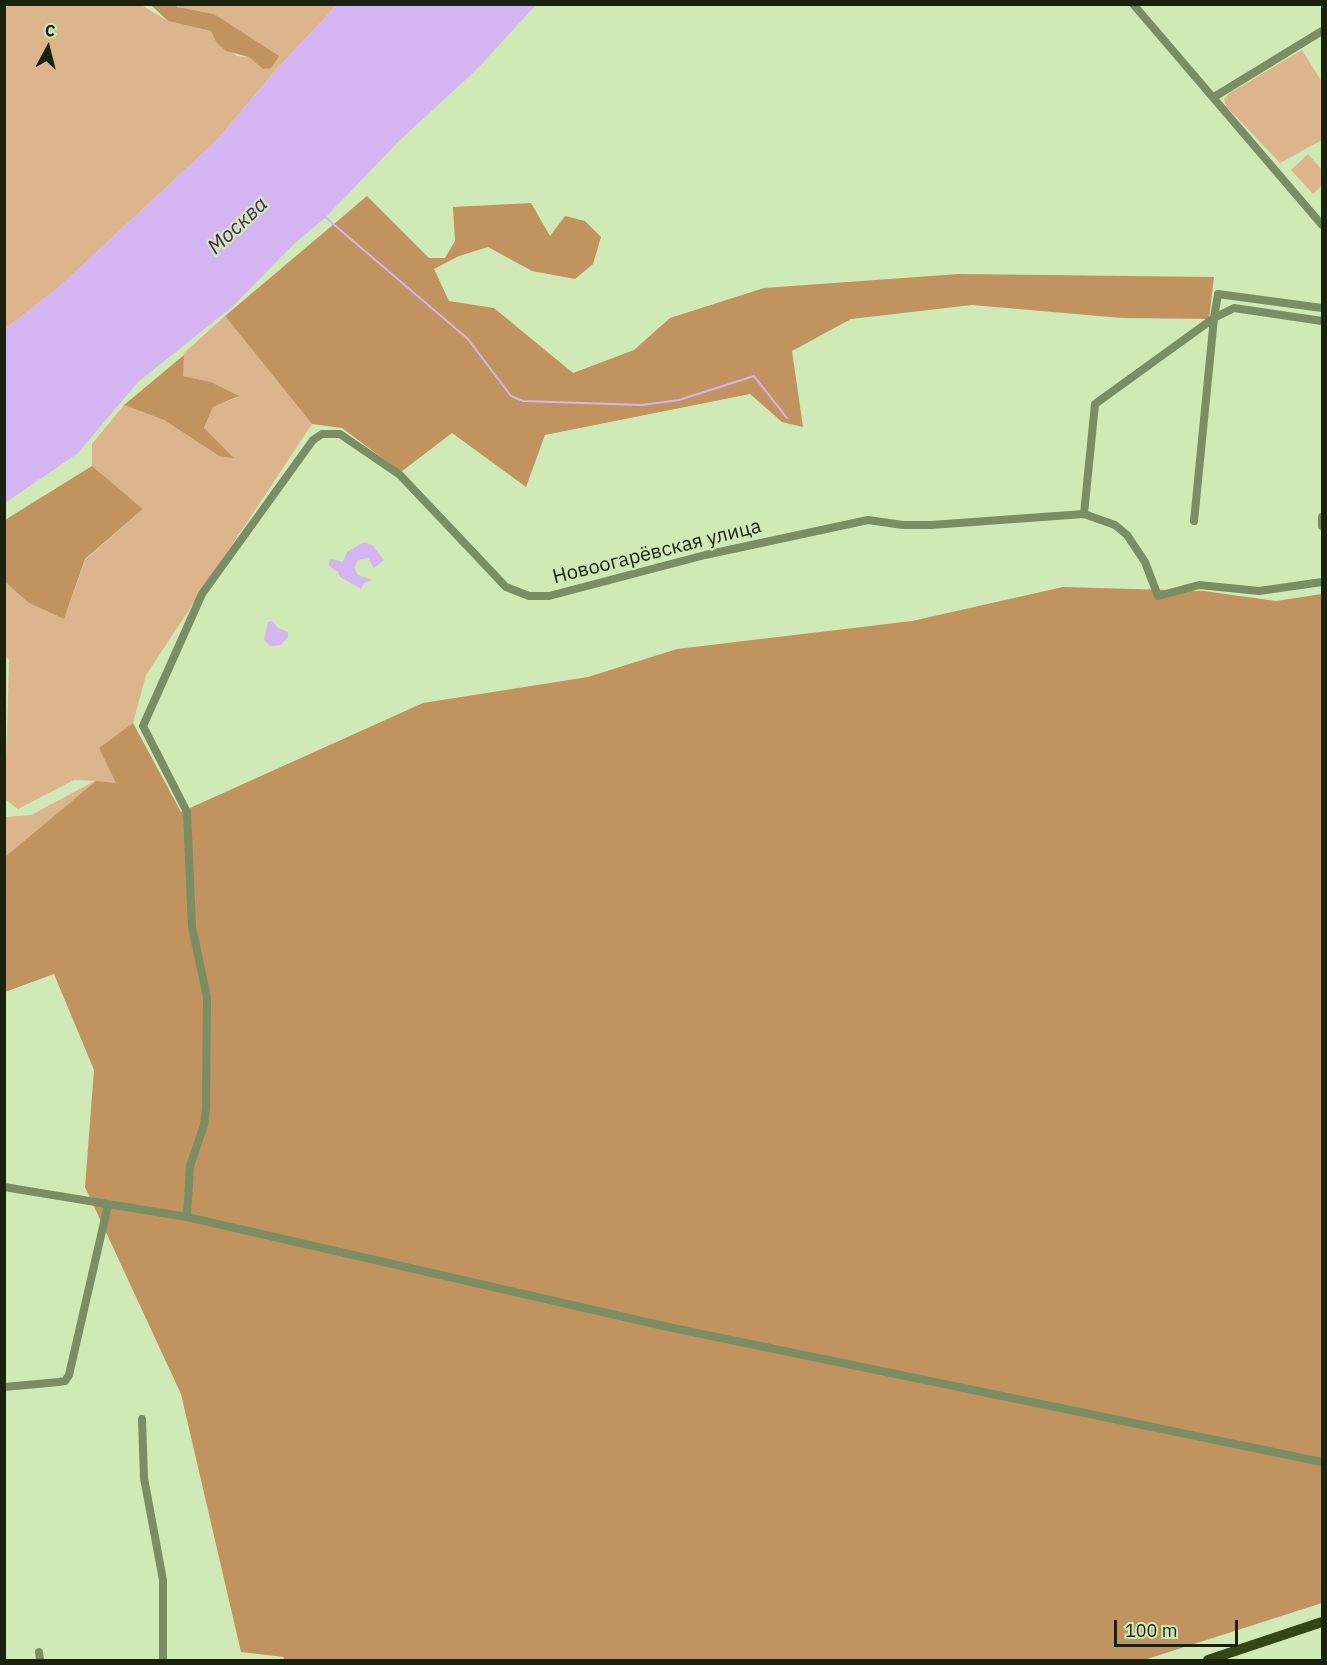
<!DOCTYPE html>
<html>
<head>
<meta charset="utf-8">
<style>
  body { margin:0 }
  #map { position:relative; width:1327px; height:1665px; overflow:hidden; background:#d0eab5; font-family:"IBM Plex Sans",sans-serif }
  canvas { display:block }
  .frame { position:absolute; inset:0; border:6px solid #19220e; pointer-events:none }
  .north { position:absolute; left:18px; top:18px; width:60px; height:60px; -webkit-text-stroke:4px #d0eab5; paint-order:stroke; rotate:7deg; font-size:16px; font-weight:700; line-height:24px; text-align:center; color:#19220e }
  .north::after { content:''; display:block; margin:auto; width:21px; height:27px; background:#19220e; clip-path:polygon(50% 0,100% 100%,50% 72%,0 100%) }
  .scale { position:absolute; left:1114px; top:1620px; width:124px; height:27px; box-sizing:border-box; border:3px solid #19220e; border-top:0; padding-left:8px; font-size:18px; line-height:21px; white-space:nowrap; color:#19220e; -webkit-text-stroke:4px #d0eab5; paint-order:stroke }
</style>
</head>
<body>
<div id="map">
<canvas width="1327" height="1665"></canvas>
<div class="frame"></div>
<div class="north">С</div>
<div class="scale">100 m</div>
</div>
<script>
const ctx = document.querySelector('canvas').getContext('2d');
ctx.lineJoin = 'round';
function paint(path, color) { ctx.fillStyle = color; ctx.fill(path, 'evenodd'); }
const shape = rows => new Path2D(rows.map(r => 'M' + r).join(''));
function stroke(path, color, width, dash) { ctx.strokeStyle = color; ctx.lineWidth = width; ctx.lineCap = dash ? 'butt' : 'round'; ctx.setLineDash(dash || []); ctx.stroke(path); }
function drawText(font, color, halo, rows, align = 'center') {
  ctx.font = font + ' "IBM Plex Sans",sans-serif'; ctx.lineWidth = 4.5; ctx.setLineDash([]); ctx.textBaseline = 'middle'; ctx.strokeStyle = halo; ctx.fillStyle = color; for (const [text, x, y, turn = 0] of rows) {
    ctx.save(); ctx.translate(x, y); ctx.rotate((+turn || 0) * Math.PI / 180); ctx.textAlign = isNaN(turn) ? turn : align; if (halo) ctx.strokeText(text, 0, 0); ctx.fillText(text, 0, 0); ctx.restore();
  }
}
const green = shape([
  [5,5,141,5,168,21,211,31,216,42,237,56,249,57,214,14,178,7,180,5,337,5,275,71,217,140,58,288,5,329],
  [1302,50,1322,82,1322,140,1280,163,1226,106,1224,99,1228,94],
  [1308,154,1322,170,1322,185,1313,194,1291,170],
  [225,316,312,424,146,675,133,723,99,748,117,783,5,857,5,817,31,815,95,781,74,780,18,809,5,799,9,660,5,656,5,582,29,603,64,619,85,560,143,509,92,466,92,444,124,405,164,420,219,456,233,457,204,429,213,407,238,397,211,382,182,376,184,353]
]);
const forest = shape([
  [151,5,175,5,178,7,214,14,279,56,271,68,263,69,249,57,226,51,216,42,211,31,168,21],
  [367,196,429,258,445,258,455,241,453,207,531,203,550,236,565,216,585,221,601,237,593,264,575,279,532,271,488,247,459,256,434,269,449,301,494,308,573,373,634,350,670,318,764,288,959,274,1214,277,1209,319,1122,318,972,305,851,319,792,351,803,427,782,422,750,394,545,435,526,487,452,433,401,472,342,428,312,424,225,316],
  [184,355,183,376,211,382,239,396,213,407,204,428,234,458,219,456,164,420,124,405],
  [92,466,143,509,85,559,64,619,29,603,5,582,5,520],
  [1063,587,1204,591,1276,601,1322,594,1322,1603,1144,1660,283,1660,284,1657,241,1652,181,1394,85,1187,94,1070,54,974,5,992,5,857,96,781,116,783,99,748,133,723,181,812,423,703,588,677,677,649,912,621]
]);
const water = shape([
  [337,5,536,5,477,69,399,141,325,218,295,243,232,307,138,382,78,453,5,503,5,329,58,288,217,140,275,71],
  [364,542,372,545,384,560,374,568,368,558,358,560,354,568,358,575,373,580,364,583,361,589,340,577,338,572,328,565,331,559,343,562,347,552],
  [272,621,278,628,288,632,288,637,281,645,270,646,264,640,268,622]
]);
const stream = shape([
  [325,217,468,339,511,396,523,401,642,405,679,400,754,376,787,418]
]);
const minor = shape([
  [1133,4,1322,225],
  [1214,97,1322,31],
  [1214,318,1218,294,1322,308],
  [1214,318,1234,308,1322,321],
  [1084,514,1095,404,1214,318,1194,521],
  [1322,526,1322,517],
  [4,1187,187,1217,668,1327,1322,1462],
  [187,1217,190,1166,204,1125,206,1109,207,997,192,927,187,812,143,726,202,594,313,440,322,434,340,434,400,475,506,587,529,596,549,596,705,555,868,520,903,525,931,525,1084,514,1115,525,1127,535,1145,562,1158,596,1199,585,1259,591,1322,582],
  [4,1387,59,1382,65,1381,69,1375,108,1205],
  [142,1419,144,1478,163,1580,163,1660],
  [39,1652,40,1660]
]);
const major = shape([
  [1208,1660,1322,1622]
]);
const streetNames = [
  ["Новоогарёвская улица",657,552,-14]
];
const waterNames = [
  ["Москва",238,226,-43]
];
paint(green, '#dcb58c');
paint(forest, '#c1935e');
paint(water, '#d5b5f1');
stroke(stream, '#d5b5f1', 2);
stroke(minor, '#798e62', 8);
stroke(major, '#324616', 10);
drawText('20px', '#19220e', '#d0eab5', streetNames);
drawText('italic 21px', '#4b2267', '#d0eab5', waterNames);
</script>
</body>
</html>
